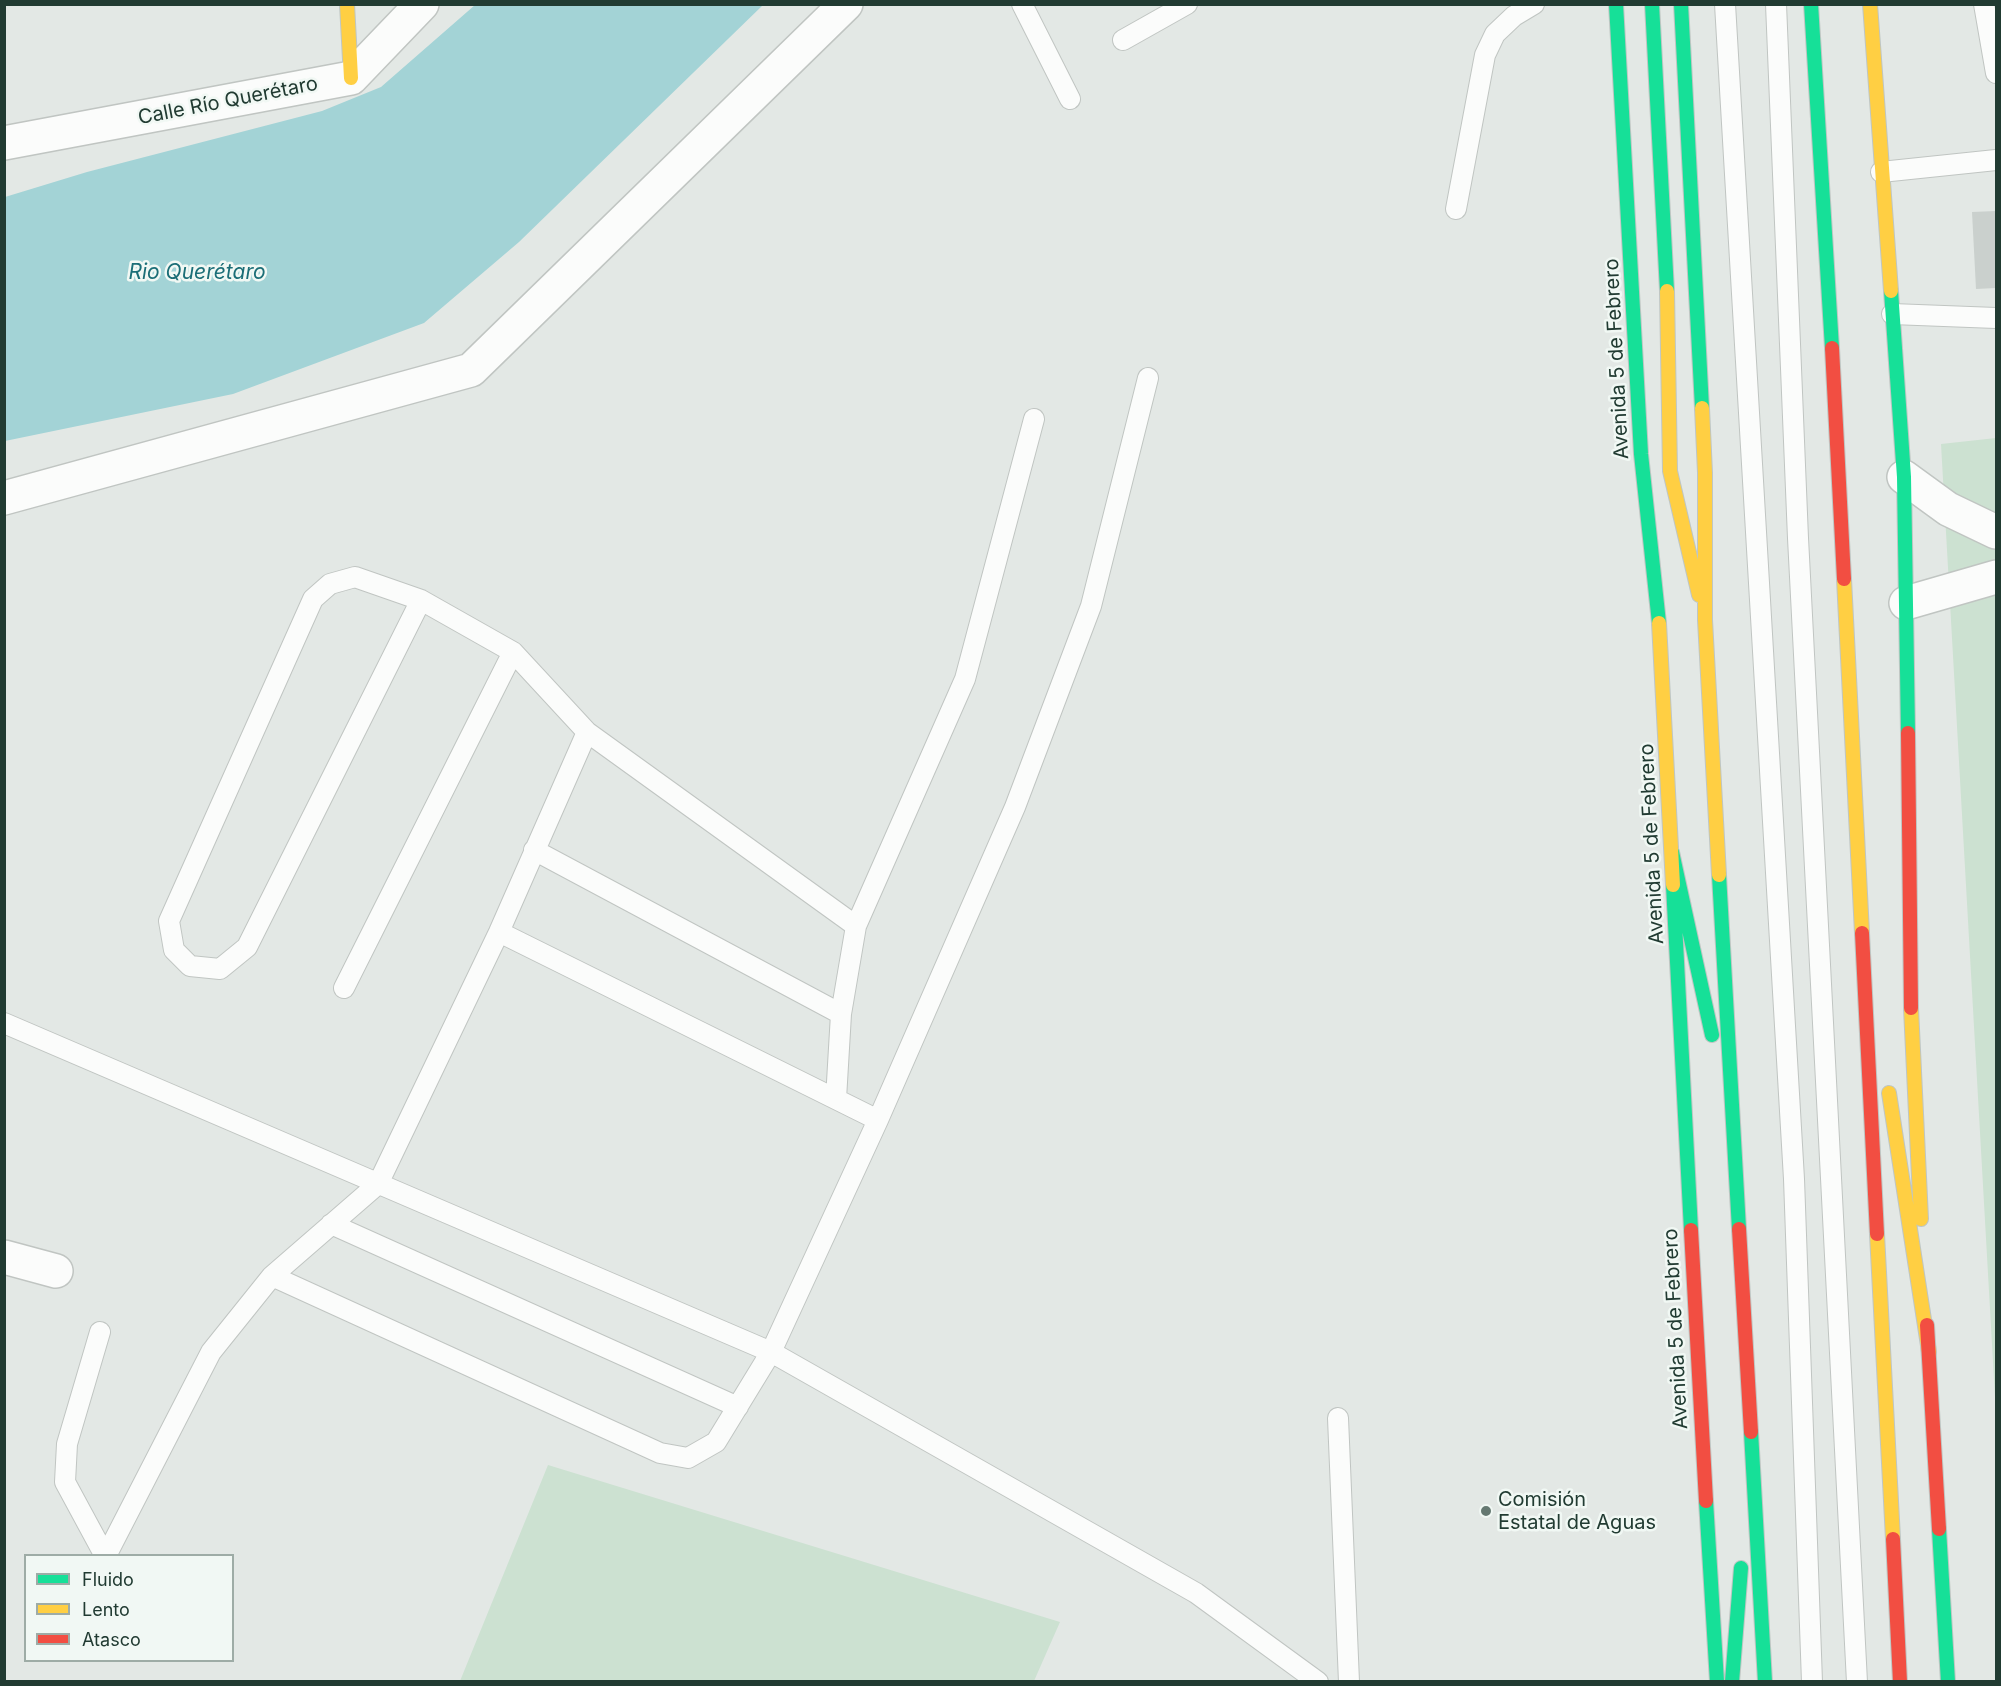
<!DOCTYPE html>
<html>
<head>
<meta charset="utf-8">
<style>
  body { margin:0 }
  #map { position:relative; width:2001px; height:1686px; overflow:hidden; background:#e3e8e5; font-family:Inter,sans-serif }
  canvas { display:block }
  .frame { position:absolute; inset:0; border:6px solid #213b32; pointer-events:none }
  .legend { position:absolute; left:24px; top:1554px; width:210px; height:108px; box-sizing:border-box; background:#f1f8f4; border:2px solid #9eaca6; margin:0; padding:8px 10px; list-style:none; font-size:18px; color:#213b32 }
  .legend li { display:flex; align-items:center; gap:12px; height:30px }
  .legend b { width:30px; border:2px solid #9eaca6 }
</style>
</head>
<body>
<div id="map">
<canvas width="2001" height="1686"></canvas>
<div class="frame"></div>
<ul class="legend">
<li><b style="height:8px;background:#16e098"></b>Fluido</li>
<li><b style="height:8px;background:#ffcf43"></b>Lento</li>
<li><b style="height:8px;background:#f24e42"></b>Atasco</li>
</ul>
</div>
<script>
const ctx = document.querySelector('canvas').getContext('2d');
ctx.lineJoin = 'round';
function paint(path, color) { ctx.fillStyle = color; ctx.fill(path, 'evenodd'); }
const shape = rows => new Path2D(rows.map(r => 'M' + r).join(''));
function stroke(path, color, width, dash) { ctx.strokeStyle = color; ctx.lineWidth = width; ctx.lineCap = dash ? 'butt' : 'round'; ctx.setLineDash(dash || []); ctx.stroke(path); }
function drawText(font, color, halo, rows, align = 'center') {
  ctx.font = font + ' Inter,sans-serif'; ctx.lineWidth = 5; ctx.setLineDash([]); ctx.textBaseline = 'middle'; ctx.strokeStyle = halo; ctx.fillStyle = color; for (const [text, x, y, turn = 0] of rows) {
    ctx.save(); ctx.translate(x, y); ctx.rotate((+turn || 0) * Math.PI / 180); ctx.textAlign = isNaN(turn) ? turn : align; if (halo) ctx.strokeText(text, 0, 0); ctx.fillText(text, 0, 0); ctx.restore();
  }
}
const green = shape([
  [1996,438,1996,1415,1941,444],
  [548,1465,1060,1622,1034,1681,460,1681]
]);
const water = shape([
  [475,5,763,5,519,242,424,323,233,394,5,441,5,197,87,172,322,111,381,87]
]);
const building = shape([
  [1996,211,1996,288,1976,289,1972,212]
]);
const lane = shape([
  [1022,4,1070,99],
  [1725,4,1794,1179,1812,1682],
  [1776,4,1798,538,1857,1682],
  [1984,4,1996,73],
  [1123,40,1187,4],
  [1881,172,1996,160],
  [1456,209,1485,55,1495,34,1514,16,1534,4],
  [1892,314,1996,318],
  [421,600,247,947,220,969,190,966,174,950,169,921,313,599,330,584,355,577,421,600,513,652,587,732,856,926],
  [534,850,841,1014],
  [499,932,878,1120],
  [344,988,513,652],
  [4,1023,771,1352,1196,1593,1318,1682],
  [836,1099,841,1014,856,926,965,679,1034,419],
  [331,1224,738,1407],
  [272,1276,660,1453,688,1458,716,1442,771,1352,878,1120,1015,807,1091,606,1148,378],
  [100,1332,67,1444,65,1482,105,1556],
  [1338,1418,1349,1682],
  [106,1556,211,1352,272,1276,378,1184,499,932,587,732]
]);
const street = shape([
  [4,143,351,78,422,4],
  [1904,477,1948,509,1996,532],
  [4,498,471,370,846,4],
  [1906,603,1996,577],
  [4,1257,56,1271]
]);
const fast = shape([
  [1616,4,1641,454,1659,623],
  [1652,4,1667,291],
  [1681,4,1702,408],
  [1811,4,1832,348],
  [1891,291,1904,477,1908,733],
  [1672,852,1712,1035],
  [1719,875,1739,1229],
  [1673,885,1691,1230],
  [1751,1432,1765,1682],
  [1706,1501,1717,1682],
  [1939,1529,1948,1682],
  [1732,1682,1741,1568]
]);
const slow = shape([
  [347,4,351,78],
  [1870,4,1891,291],
  [1667,291,1670,471,1699,595],
  [1702,408,1705,473,1705,620,1719,875],
  [1844,579,1862,933],
  [1659,623,1673,885],
  [1911,1008,1921,1219],
  [1889,1093,1929,1352],
  [1877,1234,1893,1539]
]);
const jam = shape([
  [1832,348,1844,579],
  [1908,733,1911,1008],
  [1862,933,1877,1234],
  [1739,1229,1751,1432],
  [1691,1230,1706,1501],
  [1927,1325,1939,1529],
  [1893,1539,1900,1682]
]);
const markers = [
  [1486,1511,6,"#657871"]
];
const streetNames = [
  ["Calle Río Querétaro",228,101,-11],
  ["Avenida 5 de Febrero",1617,359,-93],
  ["Avenida 5 de Febrero",1652,844,-93],
  ["Avenida 5 de Febrero",1676,1329,-93]
];
const poiNames = [
  ["Comisión",1498,1500],
  ["Estatal de Aguas",1498,1523]
];
const waterNames = [
  ["Rio Querétaro",197,273]
];
paint(green, '#cce1d1');
paint(water, '#a3d3d6');
paint(building, '#cad0cd');
stroke(lane, '#c0c5c2', 22);
stroke(street, '#c0c5c2', 36);
stroke(fast, '#bfc6c3', 16);
stroke(slow, '#bfc6c3', 16);
stroke(jam, '#bfc6c3', 16);
stroke(lane, '#fbfcfb', 20);
stroke(street, '#fbfcfb', 33);
stroke(fast, '#16e098', 14);
stroke(slow, '#ffcf43', 14);
stroke(jam, '#f24e42', 14);
for (const [x, y, r, color] of markers) { const dot = new Path2D(); dot.arc(x, y, r, 0, 2 * Math.PI); ctx.fillStyle = color; ctx.fill(dot); stroke(dot, '#f1f8f4', 2); }
drawText('20px', '#213b32', '#f1f8f4', streetNames);
drawText('20px', '#213b32', '#f1f8f4', poiNames, 'left');
drawText('italic 21px', '#1b6e77', '#f1f8f4', waterNames);
</script>
</body>
</html>
